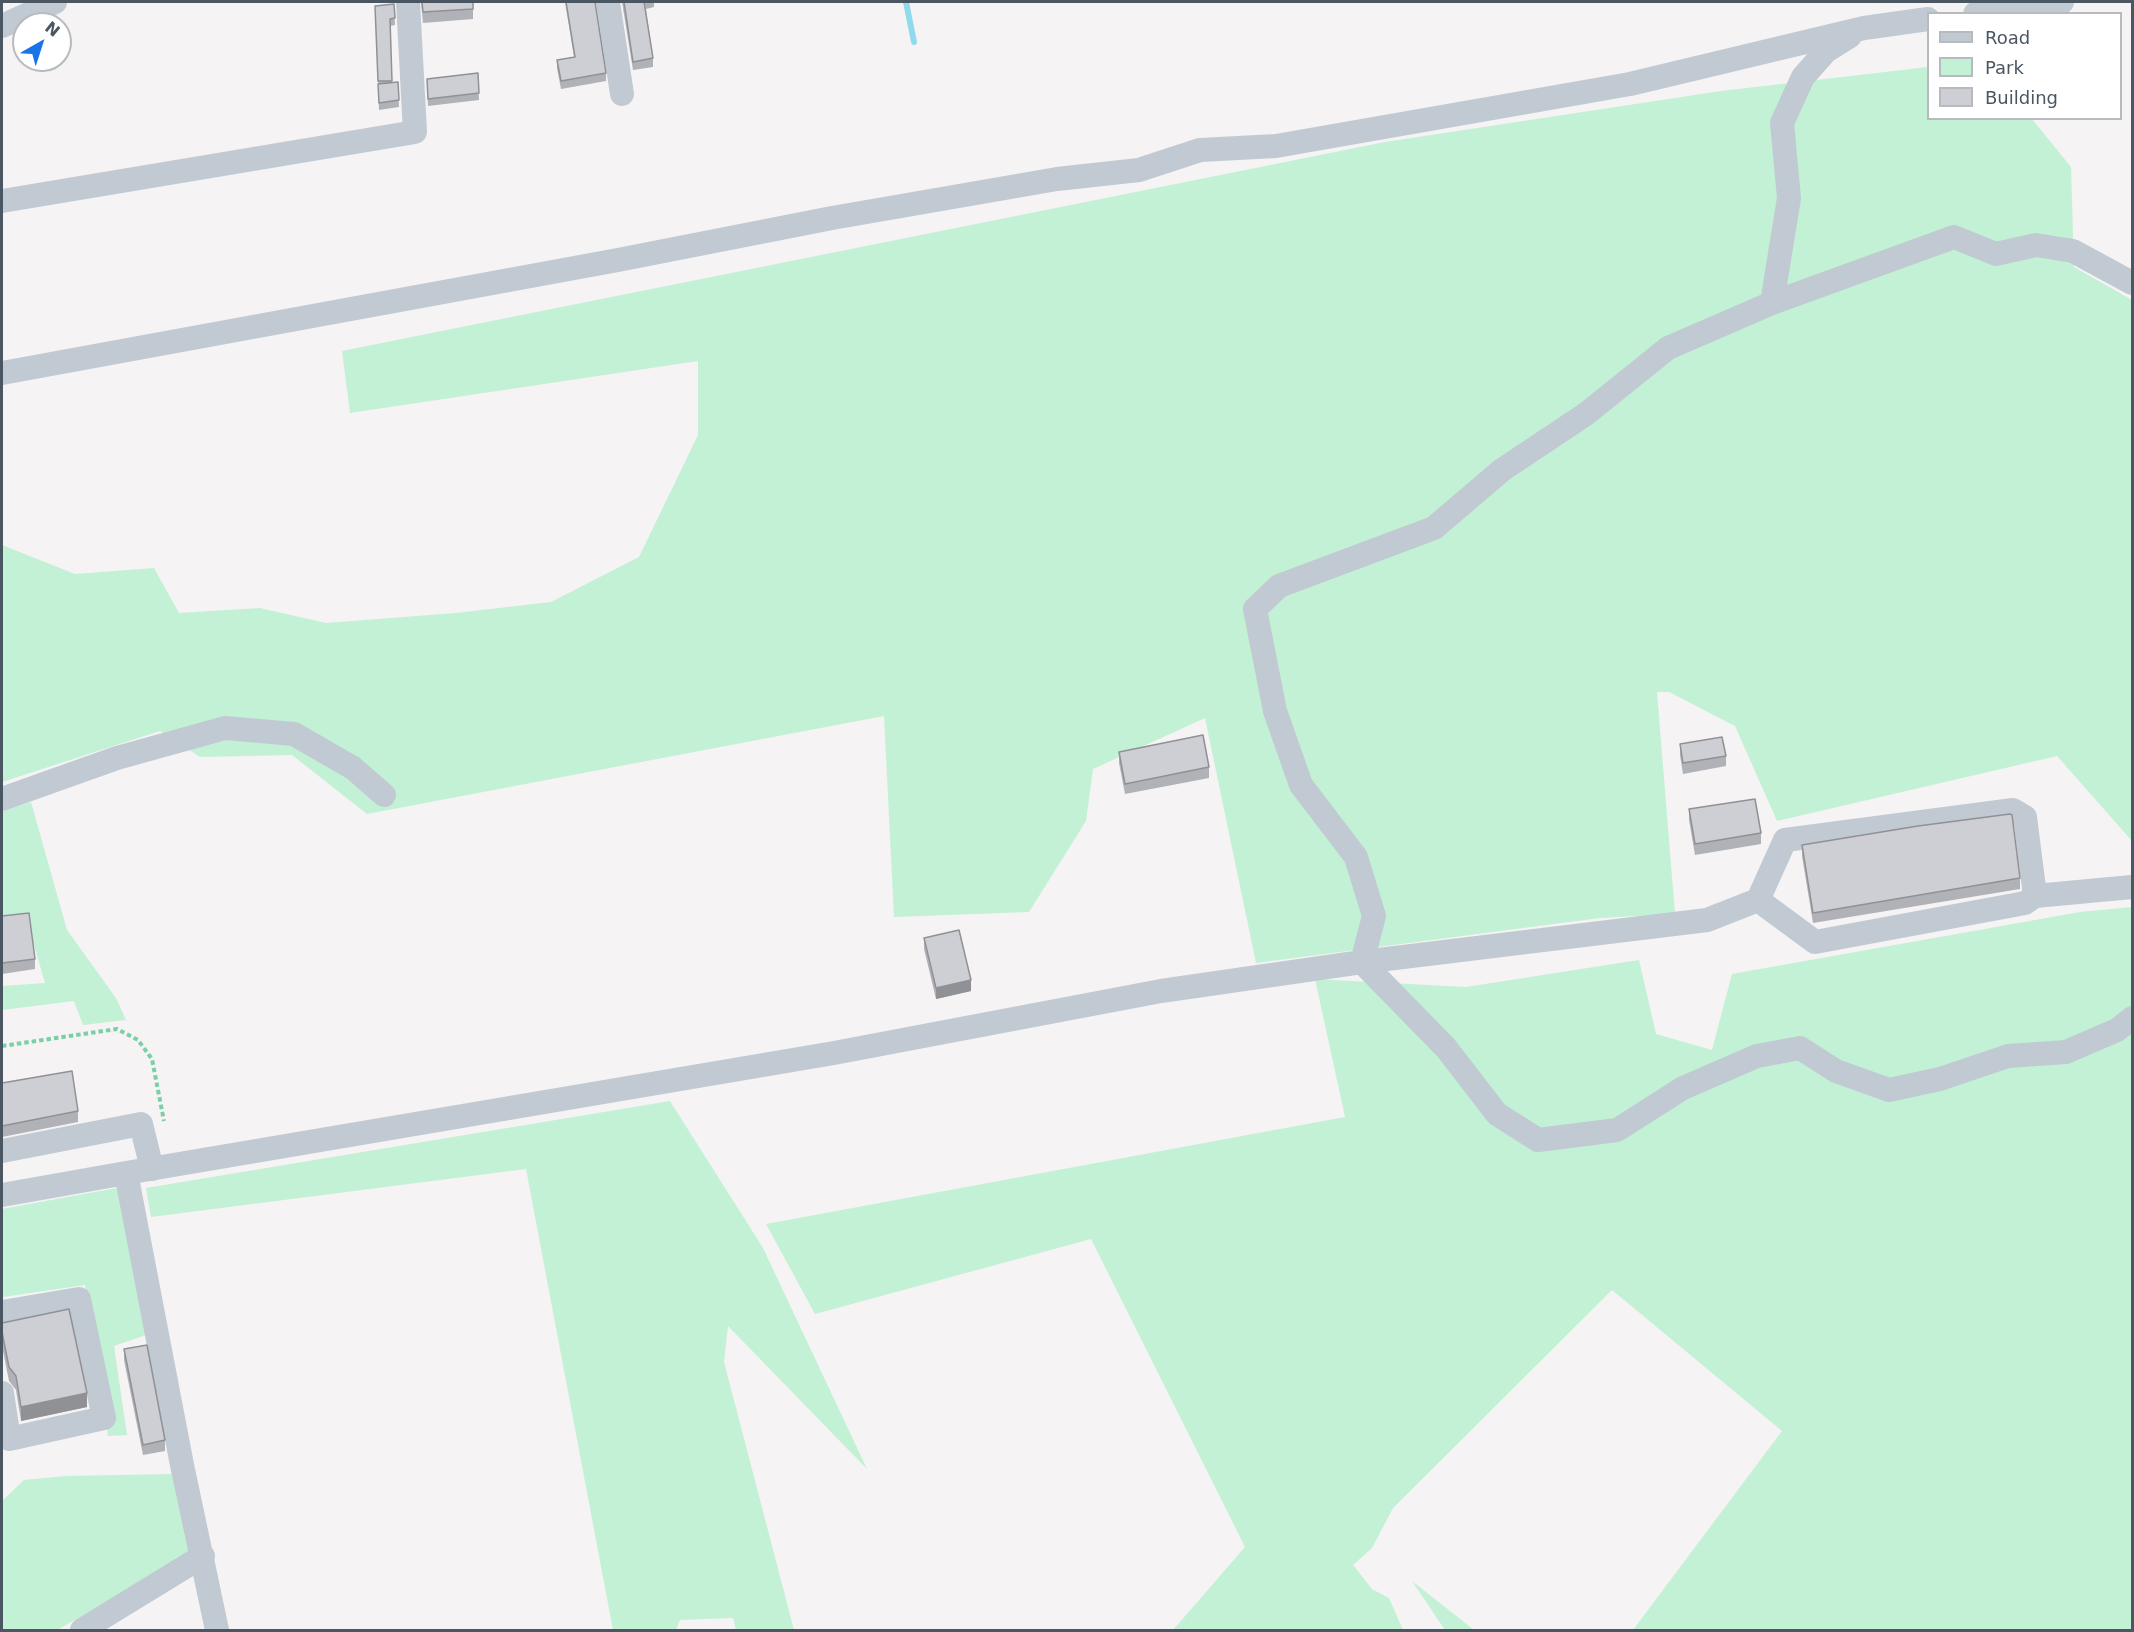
<!DOCTYPE html>
<html>
<head>
<meta charset="utf-8">
<style>
  body { margin:0 }
  #map { position:relative; width:2134px; height:1632px; overflow:hidden; background:#f5f3f3; font-family:"DejaVu Sans",sans-serif }
  canvas { display:block }
  .frame { position:absolute; inset:0; border:3px solid #4a5661; pointer-events:none }
  .legend { position:absolute; left:1927px; top:12px; width:195px; height:108px; box-sizing:border-box; background:#fff; border:2px solid #b7bbc0; margin:0; padding:8px 10px; list-style:none; font-size:18px; color:#4a5661 }
  .legend li { display:flex; align-items:center; gap:12px; height:30px }
  .legend b { width:30px; border:2px solid #b7bbc0 }
  .north { position:absolute; left:12px; top:12px; width:60px; height:60px; box-sizing:border-box; background:#fff; border:2px solid #b7bbc0; border-radius:50%; rotate:39deg; font-size:16px; font-weight:700; line-height:24px; text-align:center; color:#4a5661 }
  .north::after { content:''; display:block; margin:auto; width:21px; height:27px; background:#1a73e8; clip-path:polygon(50% 0,100% 100%,50% 72%,0 100%) }
</style>
</head>
<body>
<div id="map">
<canvas width="2134" height="1632"></canvas>
<div class="frame"></div>
<ul class="legend">
<li><b style="height:8px;background:#c1cad2"></b>Road</li>
<li><b style="height:16px;background:#c3f1d5"></b>Park</li>
<li><b style="height:16px;background:#cdcfd5"></b>Building</li>
</ul>
<div class="north">N</div>
</div>
<script>
const ctx = document.querySelector('canvas').getContext('2d');
ctx.lineJoin = 'round';
function paint(path, color) { ctx.fillStyle = color; ctx.fill(path, 'evenodd'); }
const shape = rows => new Path2D(rows.map(r => 'M' + r).join(''));
function stroke(path, color, width, dash) { ctx.strokeStyle = color; ctx.lineWidth = width; ctx.lineCap = dash ? 'butt' : 'round'; ctx.setLineDash(dash || []); ctx.stroke(path); }
const green = shape([
  [1928,67,1928,118,2032,119,2071,167,2074,267,2132,300,2132,841,2057,756,1777,821,1735,726,1669,692,1657,692,1675,914,1600,918,1256,963,1205,718,1093,769,1086,821,1029,912,894,917,884,716,367,814,292,755,200,757,160,731,2,782,2,545,75,574,154,568,179,613,260,608,326,623,456,613,551,602,639,557,698,435,698,361,350,413,342,351,1385,142,1721,91],
  [31,802,67,930,116,998,126,1020,83,1025,74,1001,2,1010,2,986,45,983,25,914,2,916,2,811],
  [2132,907,2132,1630,1633,1630,1782,1431,1612,1290,1393,1508,1372,1548,1353,1565,1372,1589,1389,1598,1403,1630,1173,1630,1245,1547,1091,1239,815,1314,766,1224,1345,1117,1315,979,1466,987,1639,960,1656,1034,1712,1050,1732,974,2080,912],
  [670,1101,763,1248,867,1469,728,1326,724,1362,794,1630,736,1630,733,1618,680,1620,676,1630,613,1630,526,1169,151,1217,146,1188],
  [122,1187,149,1334,114,1346,127,1435,108,1436,85,1285,3,1297,2,1209],
  [172,1474,189,1556,57,1630,2,1630,2,1501,24,1480,66,1476],
  [1412,1581,1474,1630,1445,1630]
]);
const stream = shape([
  [906,2,914,42]
]);
const path = shape([
  [2,1046,117,1029,138,1040,152,1059,164,1121]
]);
const minor = shape([
  [608,2,622,94],
  [1975,14,2062,2],
  [2,26,55,2],
  [2,201,415,132,408,2],
  [1772,303,1954,237,1996,254,2036,245,2073,251,2132,283],
  [2,373,618,260,832,218,1057,179,1139,170,1200,150,1276,146,1630,84,1864,28,1928,19],
  [2,799,117,758,225,728,294,734,353,768,384,795],
  [2035,896,2025,817,2013,810,1785,840,1758,900,1815,942,2025,903,2035,896,2132,887],
  [1362,962,1374,916,1356,857,1301,785,1275,711,1255,609,1279,586,1434,528,1502,470,1586,414,1668,348,1772,303,1789,198,1782,123,1803,77,1826,51,1850,36],
  [1362,962,1446,1048,1497,1114,1538,1140,1617,1130,1683,1088,1757,1056,1800,1048,1836,1071,1889,1090,1940,1079,2008,1056,2066,1052,2117,1030,2132,1018],
  [2,1151,141,1124,152,1169],
  [126,1173,834,1053,1161,991,1362,962,1707,920,1758,900],
  [2,1195,126,1173,182,1465,217,1630],
  [2,1312,79,1299,104,1418,9,1439,2,1393],
  [82,1630,203,1556]
]);
const wall = shape([
  [421,2,473,2,473,19,423,23],
  [565,2,595,2,606,73,606,81,561,89,557,68,557,60,574,57],
  [622,2,654,2,654,7,646,9,653,58,653,67,633,70],
  [394,4,395,25,390,26,392,83,398,82,399,107,379,110,375,6],
  [478,73,479,100,428,106,427,79],
  [1680,744,1726,756,1726,766,1683,774,1680,755],
  [1119,752,1209,767,1209,778,1125,794,1119,763],
  [1689,809,1761,833,1761,844,1695,855,1689,820],
  [1802,845,2020,878,2020,889,1813,923,1802,856],
  [2,916,35,959,35,969,2,974],
  [924,938,971,991,936,999,924,949],
  [2,1083,78,1111,78,1122,2,1137],
  [2,1323,87,1407,21,1421,16,1390,9,1381,2,1346],
  [124,1349,165,1440,165,1451,143,1455,124,1360]
]);
const shadedWall = shape([
  [971,980,971,991,936,999,936,988],
  [87,1393,87,1407,21,1421,21,1407]
]);
const building = shape([
  [422,2,473,2,473,9,423,12,422,2],
  [566,2,595,2,606,73,561,81,557,60,575,57,566,2],
  [624,2,644,2,653,58,633,62,624,2],
  [394,4,395,18,390,19,392,81,378,81,375,6,394,4],
  [478,73,479,93,428,99,427,79,478,73],
  [398,82,399,100,379,103,378,84,398,82],
  [1203,735,1209,767,1125,784,1119,752,1203,735],
  [1722,737,1726,756,1683,763,1680,744,1722,737],
  [1755,799,1761,833,1695,844,1689,809,1755,799],
  [2010,814,2012,815,2020,878,1813,913,1802,845,1918,826,2010,814],
  [29,913,35,959,2,963,2,916,29,913],
  [959,930,971,980,936,988,924,938,959,930],
  [72,1071,78,1111,2,1126,2,1083,72,1071],
  [69,1309,87,1393,21,1407,16,1376,9,1367,2,1332,2,1323,69,1309],
  [147,1345,165,1440,143,1445,124,1349,147,1345]
]);
paint(green, '#c3f1d5');
stroke(stream, '#90daee', 6);
stroke(path, '#7ad0a6', 4, [4.5, 3]);
stroke(minor, '#c1cad2', 24);
paint(wall, '#b0b2b7');
paint(shadedWall, '#909195');
paint(building, '#cdcfd5');
stroke(building, '#909195', 1.5);
</script>
</body>
</html>
